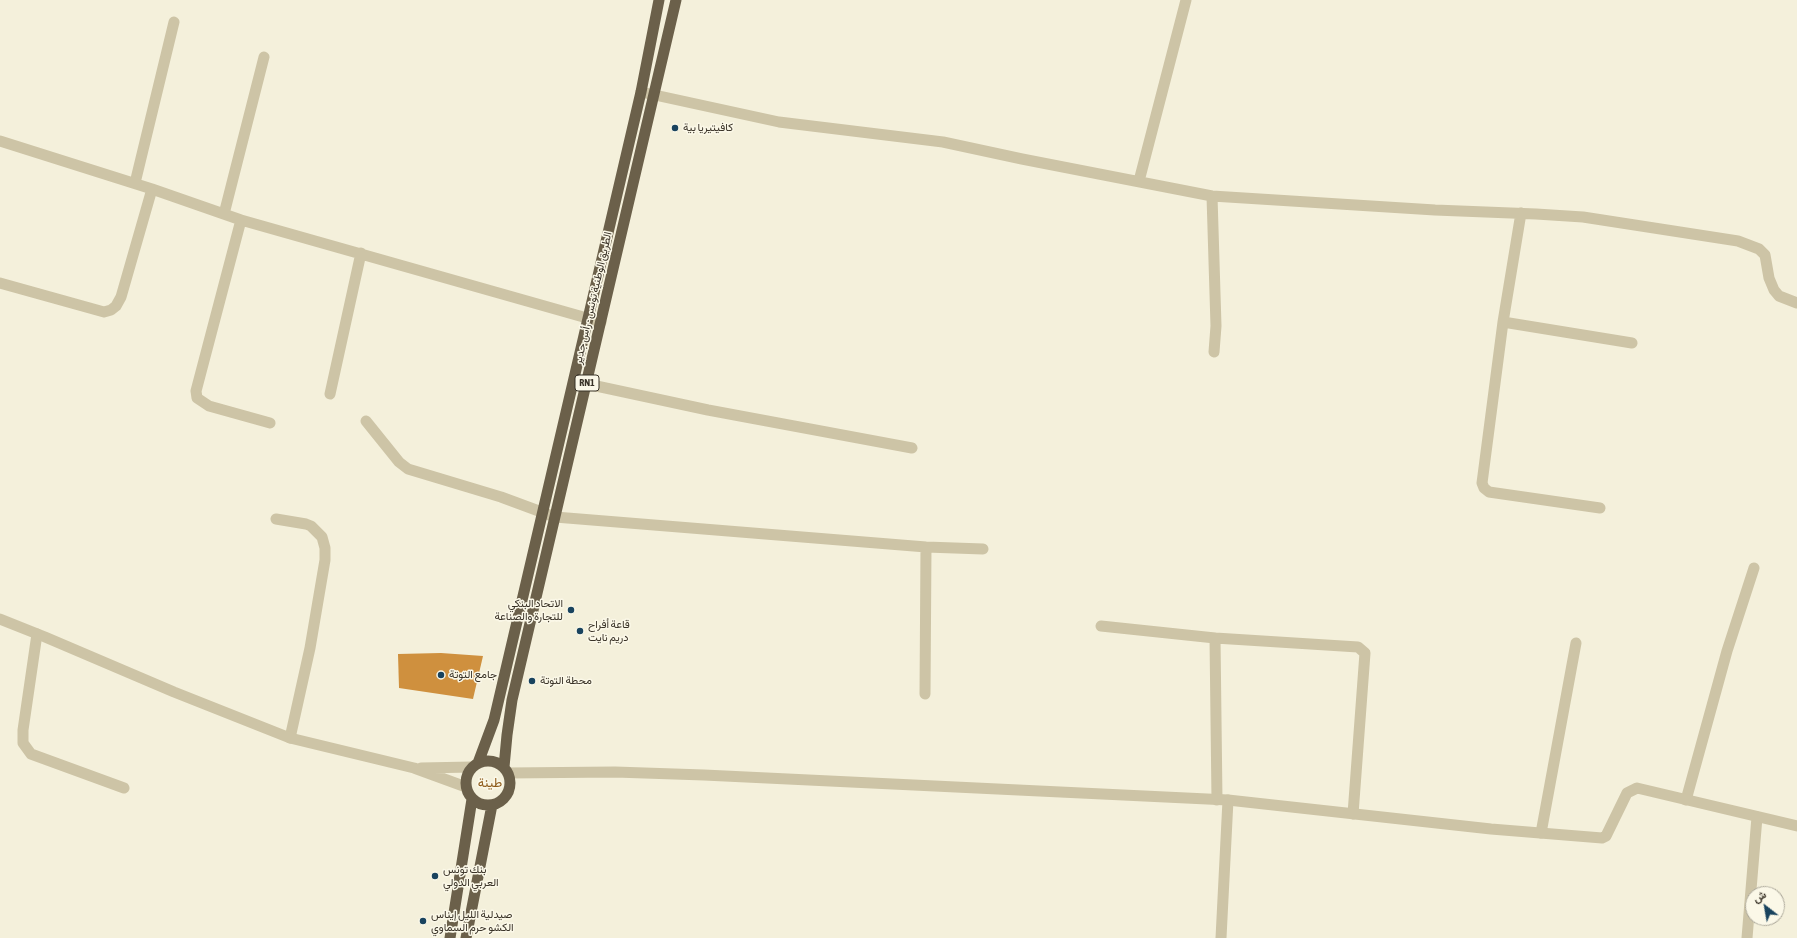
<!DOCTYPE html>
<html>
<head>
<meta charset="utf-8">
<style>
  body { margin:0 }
  #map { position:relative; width:1797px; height:938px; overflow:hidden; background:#f4f0db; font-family:"Asap Condensed",Vazirmatn,sans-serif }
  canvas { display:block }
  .north { position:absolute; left:1745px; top:886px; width:40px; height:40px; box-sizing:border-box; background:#fbf8e8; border:1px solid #ada99b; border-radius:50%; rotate:329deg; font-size:11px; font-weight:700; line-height:16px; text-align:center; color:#393227 }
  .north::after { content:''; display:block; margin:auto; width:14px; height:18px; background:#19435e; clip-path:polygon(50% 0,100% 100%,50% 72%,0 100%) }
</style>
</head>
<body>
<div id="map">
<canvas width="1797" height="938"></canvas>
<div class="north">ش</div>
</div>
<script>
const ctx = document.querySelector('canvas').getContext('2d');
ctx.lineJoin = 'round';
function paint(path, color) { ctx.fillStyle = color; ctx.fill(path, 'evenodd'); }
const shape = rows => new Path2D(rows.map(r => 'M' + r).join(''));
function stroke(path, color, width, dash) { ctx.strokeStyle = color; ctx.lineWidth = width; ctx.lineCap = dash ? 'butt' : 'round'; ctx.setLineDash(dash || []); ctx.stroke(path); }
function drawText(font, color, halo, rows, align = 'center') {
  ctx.font = font + ' "Asap Condensed",Vazirmatn,sans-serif'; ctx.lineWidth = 3; ctx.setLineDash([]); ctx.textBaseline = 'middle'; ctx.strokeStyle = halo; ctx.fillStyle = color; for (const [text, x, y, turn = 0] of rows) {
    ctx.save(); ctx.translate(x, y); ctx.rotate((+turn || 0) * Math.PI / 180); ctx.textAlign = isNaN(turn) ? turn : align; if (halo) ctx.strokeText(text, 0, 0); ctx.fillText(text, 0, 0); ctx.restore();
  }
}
const building = shape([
  [441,653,483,656,473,699,399,688,398,654]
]);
const minor = shape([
  [641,92,779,122,943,142,1022,159,1212,196,1435,210,1536,214,1583,217,1738,241,1759,249,1765,255,1769,278,1774,290,1779,296,1797,303],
  [0,141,152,189],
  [1139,181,1186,0],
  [135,183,174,22],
  [1212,196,1216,326,1214,352],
  [1521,213,1503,322,1482,483,1484,488,1489,492,1600,508],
  [224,214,264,57],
  [241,220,196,391,197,398,209,406,270,423],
  [0,283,104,312,111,310,116,306,121,297,152,189,241,220,601,322],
  [1503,322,1632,343],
  [587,384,708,410,912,448],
  [330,394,361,253],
  [366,421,399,462,408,469,501,497,555,517,926,547,983,549],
  [276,519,306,524,311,526,322,537,325,548,325,560,310,648,290,738],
  [1101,626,1215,638],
  [37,634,23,730,23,743,31,754,124,788],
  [925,694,926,547],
  [1217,800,1215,638,1358,647,1365,653,1353,814],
  [1686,800,1727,651,1754,568],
  [1541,833,1576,643],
  [1221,938,1228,800],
  [1747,938,1757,817]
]);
const tertiary = shape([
  [0,619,45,637,174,692,290,738,414,768,466,787],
  [421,768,472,767],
  [508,773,615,772,704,775,1228,800,1491,829,1602,838,1606,836,1627,793,1637,788,1797,826]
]);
const trunk = shape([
  '466 783a22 22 0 1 1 44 0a22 22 0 1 1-44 0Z',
  [478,763,494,720,641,92,659,0],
  [504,767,507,735,512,700,676,0],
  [450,938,472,799],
  [466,938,492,805]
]);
const markers = [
  [675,128,4,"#19435e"],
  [571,610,4,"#19435e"],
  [580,631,4,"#19435e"],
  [441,675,4,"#19435e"],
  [532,681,4,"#19435e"],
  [435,876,4,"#19435e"],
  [423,921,4,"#19435e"]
];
const shields = [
  [587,383,24]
];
const shieldNames = [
  ["RN1",587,383]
];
const poiNames = [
  ["كافيتيريا بية",683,128],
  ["الاتحاد البنكي",563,604,"right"],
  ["للتجارة والصناعة",563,617,"right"],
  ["قاعة أفراح",588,625],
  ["دريم نايت",588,638],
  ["جامع التوتة",449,675],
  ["محطة التوتة",540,681],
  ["بنك تونس",443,870],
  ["العربي الدولي",443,883],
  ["صيدلية الليل إيناس",431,915],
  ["الكشو حرم السماوي",431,928]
];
const streetNames = [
  ["الطريق الوطنية تونس - رأس جدير",593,298,-77]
];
const quarterNames = [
  ["طينة",490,783]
];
paint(building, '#cf903e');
stroke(minor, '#cdc4a6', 11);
stroke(tertiary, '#cdc4a6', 11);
stroke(trunk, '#6b604a', 11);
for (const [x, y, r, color] of markers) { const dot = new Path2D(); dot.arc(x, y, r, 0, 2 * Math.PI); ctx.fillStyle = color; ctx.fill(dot); stroke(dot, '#fbf8e8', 1.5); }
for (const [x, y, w] of shields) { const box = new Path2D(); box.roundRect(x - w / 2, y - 8, w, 16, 3); ctx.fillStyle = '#fbf8e8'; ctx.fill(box); stroke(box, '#393227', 1); }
drawText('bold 10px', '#393227', null, shieldNames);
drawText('11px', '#393227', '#fbf8e8', poiNames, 'left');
drawText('11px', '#393227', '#fbf8e8', streetNames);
drawText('13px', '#8e5b1a', '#fbf8e8', quarterNames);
</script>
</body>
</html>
